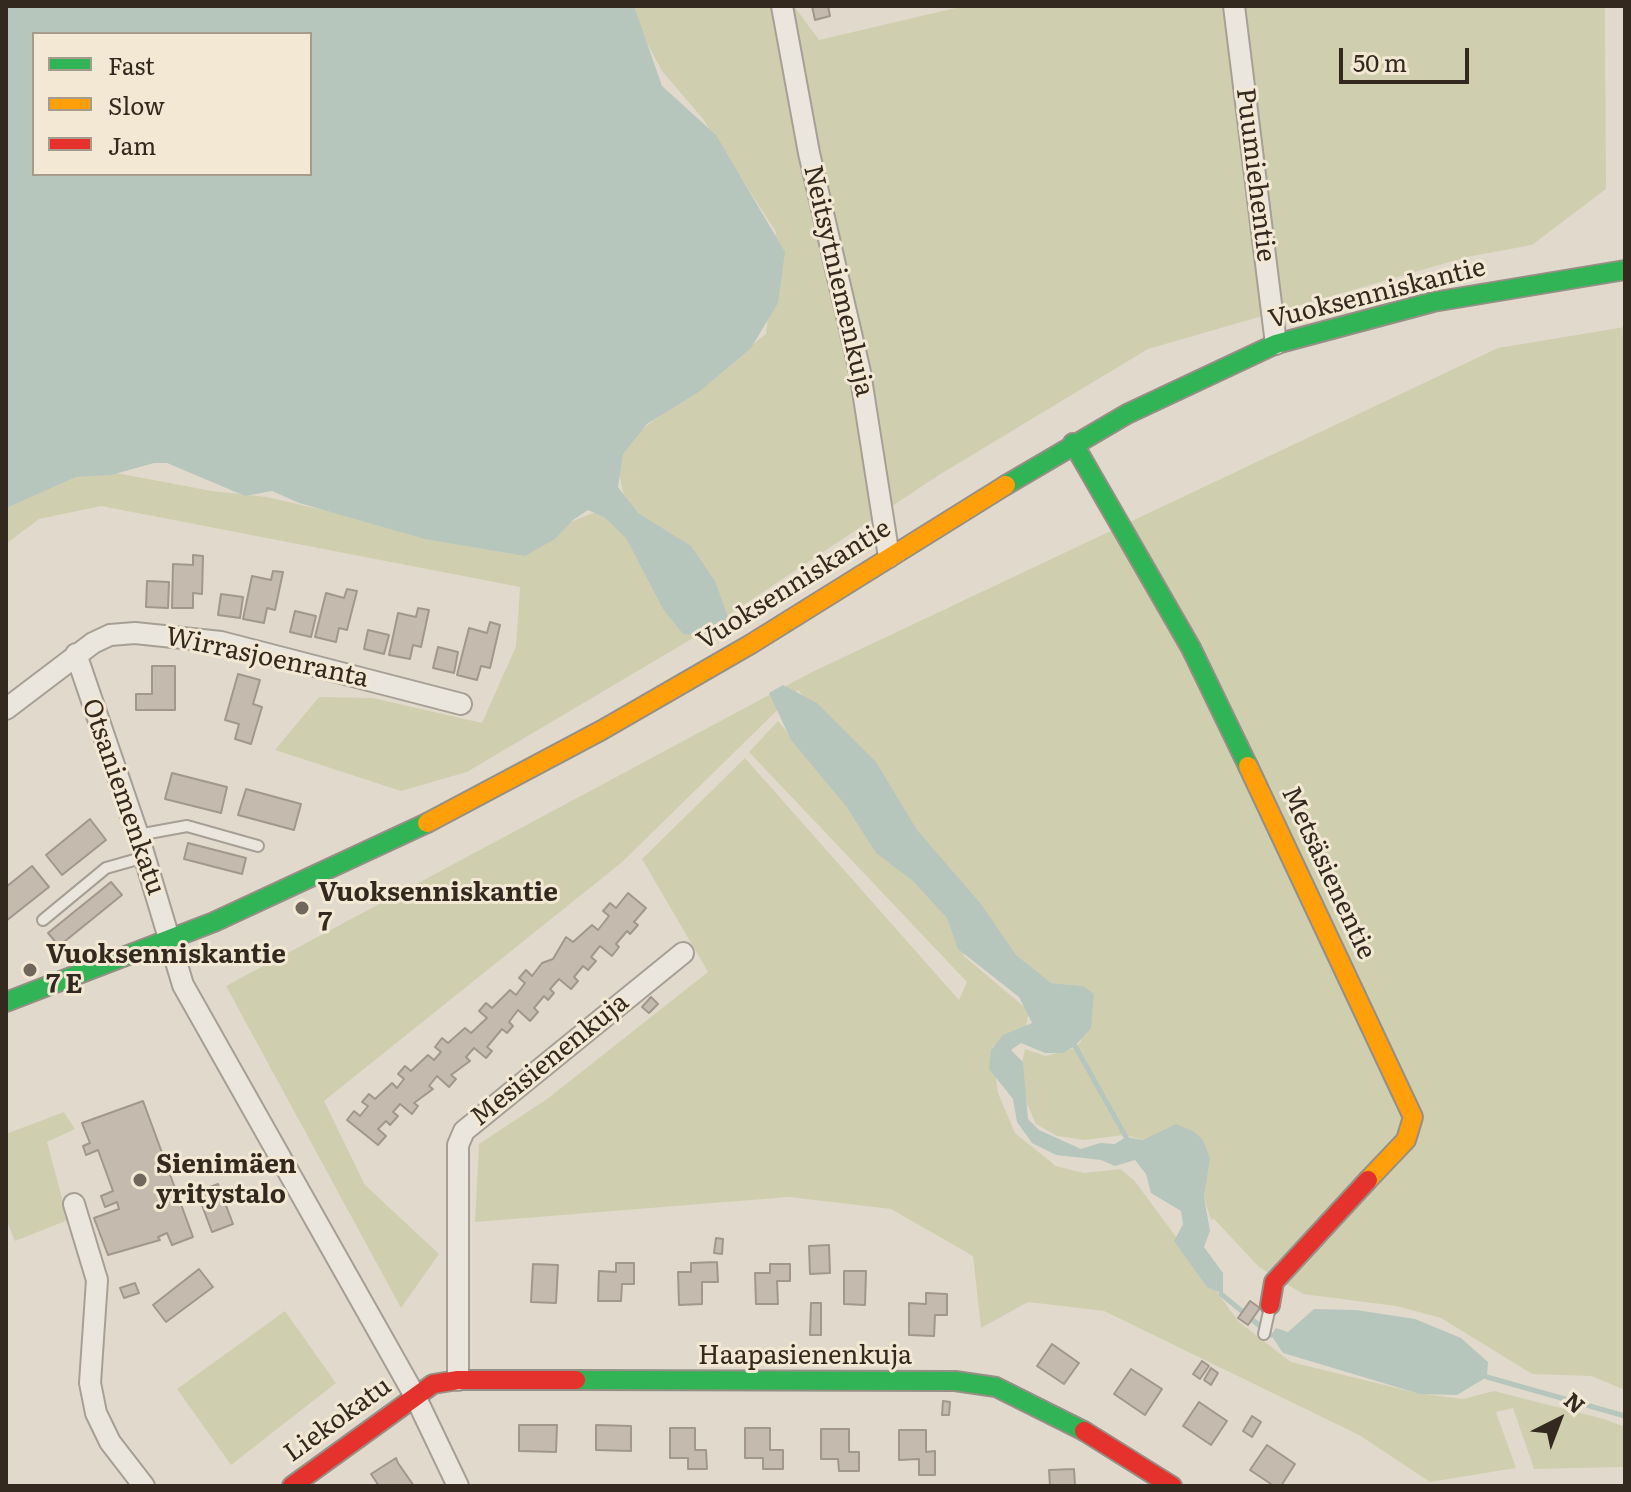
<!DOCTYPE html>
<html>
<head>
<meta charset="utf-8">
<style>
  body { margin:0 }
  #map { position:relative; width:1631px; height:1492px; overflow:hidden; background:#e1dacc; font-family:Literata,serif }
  canvas { display:block }
  .frame { position:absolute; inset:0; border:8px solid #34291f; pointer-events:none }
  .legend { position:absolute; left:32px; top:32px; width:280px; height:144px; box-sizing:border-box; background:#f2e8d3; border:2px solid #a69c8b; margin:0; padding:10px 14px; list-style:none; font-size:24px; color:#34291f }
  .legend li { display:flex; align-items:center; gap:16px; height:40px }
  .legend b { width:40px; border:2px solid #a69c8b }
  .north { position:absolute; left:1519px; top:1380px; width:80px; height:80px; -webkit-text-stroke:6px #f2e8d3; paint-order:stroke; rotate:42deg; font-size:22px; font-weight:700; line-height:32px; text-align:center; color:#34291f }
  .north::after { content:''; display:block; margin:auto; width:28px; height:36px; background:#34291f; clip-path:polygon(50% 0,100% 100%,50% 72%,0 100%) }
  .scale { position:absolute; left:1339px; top:48px; width:130px; height:36px; box-sizing:border-box; border:4px solid #34291f; border-top:0; padding-left:10px; font-size:24px; line-height:28px; white-space:nowrap; color:#34291f; -webkit-text-stroke:6px #f2e8d3; paint-order:stroke }
</style>
</head>
<body>
<div id="map">
<canvas width="1631" height="1492"></canvas>
<div class="frame"></div>
<ul class="legend">
<li><b style="height:10px;background:#30b455"></b>Fast</li>
<li><b style="height:10px;background:#ff9f0a"></b>Slow</li>
<li><b style="height:10px;background:#e5322d"></b>Jam</li>
</ul>
<div class="north">N</div>
<div class="scale">50 m</div>
</div>
<script>
const ctx = document.querySelector('canvas').getContext('2d');
ctx.lineJoin = 'round';
function paint(path, color) { ctx.fillStyle = color; ctx.fill(path, 'evenodd'); }
const shape = rows => new Path2D(rows.map(r => 'M' + r).join(''));
function stroke(path, color, width, dash) { ctx.strokeStyle = color; ctx.lineWidth = width; ctx.lineCap = dash ? 'butt' : 'round'; ctx.setLineDash(dash || []); ctx.stroke(path); }
function drawText(font, color, halo, rows, align = 'center') {
  ctx.font = font + ' Literata,serif'; ctx.lineWidth = 6; ctx.setLineDash([]); ctx.textBaseline = 'middle'; ctx.strokeStyle = halo; ctx.fillStyle = color; for (const [text, x, y, turn = 0] of rows) {
    ctx.save(); ctx.translate(x, y); ctx.rotate((+turn || 0) * Math.PI / 180); ctx.textAlign = isNaN(turn) ? turn : align; if (halo) ctx.strokeText(text, 0, 0); ctx.fillText(text, 0, 0); ctx.restore();
  }
}
const green = shape([
  [627,6,794,6,819,40,964,6,1605,6,1606,189,1532,245,1467,257,1148,349,939,475,700,634,467,772,401,791,275,750,319,697,373,698,482,723,516,646,520,587,101,506,39,519,6,544,6,505,90,468,212,491,267,497,512,554,573,521,625,500,614,451,766,334,776,232,703,119,662,71],
  [1625,327,1625,1390,1591,1376,1532,1374,1441,1318,1396,1306,1303,1294,1259,1267,1214,1219,1211,1220,1204,1198,1208,1168,1148,1141,1125,1135,1084,1140,1057,1136,1036,1124,1027,1104,1021,1068,1025,1049,1046,1056,1076,1048,1081,1041,1083,986,1051,983,1018,961,988,928,798,690,621,863,324,1101,365,1185,439,1254,401,1308,226,986,812,672,1498,348],
  [778,721,858,817,927,882,960,938,964,956,1029,1011,1026,1027,992,1047,998,1093,1015,1133,1056,1166,1084,1173,1120,1169,1134,1180,1239,1322,1291,1362,1417,1393,1463,1399,1494,1391,1604,1419,1625,1427,1625,1467,1534,1469,1513,1408,1496,1412,1516,1468,1430,1482,1359,1435,1104,1311,1028,1302,981,1328,973,1256,891,1209,789,1197,475,1222,479,1144,547,1099,708,972,642,859,745,758,959,1000,967,982,749,752],
  [64,1112,75,1129,47,1142,68,1220,15,1241,6,1219,6,1134],
  [285,1311,336,1383,231,1465,177,1389]
]);
const water = shape([
  [6,6,634,6,662,86,716,135,785,252,778,303,751,348,700,391,647,424,623,454,618,487,638,513,691,546,715,581,731,625,706,635,683,634,663,609,626,538,604,517,588,510,573,520,555,539,525,556,425,539,299,503,272,491,245,496,167,463,154,463,111,475,76,477,6,508],
  [34,34,310,34,310,174,34,174],
  [783,685,817,703,876,762,917,830,981,904,1016,955,1051,983,1083,986,1094,994,1091,1028,1075,1046,1063,1053,1045,1053,1021,1043,1011,1050,1023,1062,1028,1119,1039,1130,1081,1149,1100,1143,1115,1144,1126,1137,1143,1140,1176,1124,1193,1131,1203,1140,1210,1158,1204,1197,1210,1231,1204,1247,1223,1273,1223,1294,1207,1287,1174,1241,1183,1224,1181,1211,1151,1193,1146,1174,1135,1160,1115,1166,1101,1160,1056,1155,1032,1143,1017,1122,1013,1099,989,1069,991,1050,1003,1035,1032,1023,1019,997,958,949,947,918,913,881,876,853,846,806,791,740,769,693],
  [1314,1309,1356,1310,1415,1319,1461,1338,1488,1362,1487,1377,1457,1395,1420,1394,1283,1353,1271,1335,1276,1328,1288,1332]
]);
const stream = shape([
  [1075,1046,1126,1137],
  [1221,1294,1271,1335],
  [1487,1377,1625,1416]
]);
const building = shape([
  [812,6,828,6,830,16,815,20,812,6],
  [193,555,203,556,202,594,193,593,193,608,172,608,173,564,193,565,193,555],
  [273,571,283,572,275,610,267,608,264,623,243,619,252,576,271,580,273,571],
  [147,581,169,582,168,608,146,607,147,581],
  [347,589,357,591,347,630,339,628,336,642,315,637,326,593,344,598,347,589],
  [221,594,243,597,240,618,218,615,221,594],
  [418,608,429,610,421,647,413,645,410,659,389,655,398,613,416,617,418,608],
  [295,611,316,616,311,637,290,632,295,611],
  [490,622,500,625,490,668,481,666,477,680,457,675,469,628,487,633,490,622],
  [368,630,389,635,384,654,364,649,368,630],
  [438,647,458,652,454,673,433,668,438,647],
  [152,666,175,666,175,710,136,710,136,694,152,694,152,666],
  [238,674,260,680,253,704,262,707,251,744,235,739,239,724,225,720,238,674],
  [172,773,227,787,221,813,165,799,172,773],
  [246,789,301,804,294,830,238,815,246,789],
  [90,819,106,840,62,875,46,855,90,819],
  [188,843,246,858,242,874,184,859,188,843],
  [32,866,49,887,6,921,6,887,32,866],
  [111,882,122,895,59,946,48,933,111,882],
  [628,893,646,908,634,922,638,925,630,934,627,931,616,944,619,947,612,956,600,946,591,957,596,961,588,970,583,966,574,977,578,981,571,989,559,979,550,989,554,993,548,1000,544,996,534,1008,538,1012,530,1021,518,1010,509,1022,513,1026,507,1033,502,1029,487,1047,492,1051,486,1058,474,1048,466,1057,470,1061,451,1075,456,1079,449,1087,437,1076,429,1086,433,1089,414,1103,418,1106,412,1114,400,1104,393,1112,398,1116,390,1125,386,1121,378,1129,386,1136,378,1145,347,1120,354,1111,360,1116,368,1106,362,1102,369,1094,375,1099,392,1083,397,1088,404,1079,398,1074,405,1066,411,1071,428,1055,434,1060,441,1052,435,1047,442,1038,448,1043,465,1028,471,1033,487,1018,479,1011,486,1003,492,1008,510,990,516,995,525,983,519,978,526,970,532,976,542,963,553,959,566,937,573,942,592,925,598,930,609,916,603,911,610,903,616,908,628,893],
  [651,997,658,1004,649,1013,642,1007,651,997],
  [143,1101,193,1237,172,1245,167,1233,158,1237,160,1240,108,1255,94,1218,119,1209,117,1202,105,1207,101,1196,113,1191,98,1150,86,1155,83,1146,90,1143,82,1123,143,1101],
  [218,1184,233,1224,212,1232,197,1192,218,1184],
  [716,1238,723,1239,722,1254,714,1253,716,1238],
  [829,1245,830,1273,810,1274,809,1246,829,1245],
  [717,1262,718,1282,702,1282,702,1304,679,1305,678,1272,691,1272,691,1263,717,1262],
  [616,1263,634,1263,634,1284,622,1284,621,1301,598,1301,599,1271,616,1272,616,1263],
  [533,1264,558,1265,556,1303,531,1302,533,1264],
  [770,1264,790,1264,790,1281,777,1281,778,1304,756,1304,755,1273,770,1273,770,1264],
  [199,1269,213,1287,166,1322,153,1305,199,1269],
  [844,1271,866,1271,865,1305,844,1304,844,1271],
  [135,1283,139,1293,124,1298,120,1288,135,1283],
  [926,1293,947,1294,947,1315,935,1315,934,1336,909,1335,909,1303,926,1304,926,1293],
  [1250,1301,1260,1308,1248,1325,1238,1318,1250,1301],
  [811,1303,821,1303,821,1335,810,1335,811,1303],
  [1052,1344,1079,1363,1064,1384,1037,1366,1052,1344],
  [1202,1361,1209,1366,1200,1379,1193,1374,1202,1361],
  [1211,1368,1218,1373,1211,1385,1204,1380,1211,1368],
  [1131,1369,1162,1389,1145,1415,1114,1394,1131,1369],
  [943,1401,950,1402,949,1415,942,1415,943,1401],
  [1199,1402,1227,1421,1211,1445,1183,1426,1199,1402],
  [1252,1416,1261,1422,1252,1437,1243,1431,1252,1416],
  [519,1425,557,1425,556,1452,519,1451,519,1425],
  [596,1425,631,1426,631,1451,596,1450,596,1425],
  [670,1428,695,1428,695,1450,706,1450,707,1469,688,1469,688,1458,670,1458,670,1428],
  [745,1428,770,1428,770,1450,783,1450,783,1469,763,1469,763,1458,745,1458,745,1428],
  [821,1429,849,1429,849,1452,859,1452,859,1471,839,1471,838,1459,821,1459,821,1429],
  [899,1430,926,1430,926,1452,935,1451,935,1475,919,1475,919,1459,899,1460,899,1430],
  [1267,1445,1295,1464,1281,1486,1274,1486,1250,1470,1267,1445],
  [396,1458,398,1463,414,1486,379,1486,371,1474,396,1458],
  [1074,1469,1075,1486,1050,1486,1049,1470,1074,1469]
]);
const lane = shape([
  [138,835,187,826,258,846],
  [43,920,106,868,145,857],
  [1264,1334,1270,1307]
]);
const street = shape([
  [782,6,809,153,860,372,889,557],
  [1234,6,1276,344],
  [76,654,138,835,183,985,415,1396,458,1486],
  [6,709,93,643,110,635,135,633,221,642,461,704],
  [74,1204,97,1280,90,1383,96,1413,110,1442,144,1486],
  [458,1380,458,1145,464,1131,683,953]
]);
const fast = shape([
  [1073,443,1191,648,1248,766],
  [1006,485,1127,414,1276,344,1433,302,1625,270],
  [6,1002,214,922,427,823],
  [576,1380,955,1381,996,1387,1084,1431]
]);
const slow = shape([
  [1248,766,1413,1117,1406,1140,1368,1180],
  [427,823,602,730,751,644,1006,485]
]);
const jam = shape([
  [1270,1305,1274,1282,1368,1180],
  [1084,1431,1172,1486],
  [292,1486,433,1384,458,1380,576,1380]
]);
const markers = [
  [302,908,8,"#71675c"],
  [30,970,8,"#71675c"],
  [140,1180,8,"#71675c"]
];
const streetNames = [
  ["Puumiehentie",1255,175,83],
  ["Neitsytniemenkuja",838,281,77],
  ["Vuoksenniskantie",1377,294,-14],
  ["Vuoksenniskantie",794,585,-32],
  ["Wirrasjoenranta",267,658,12],
  ["Otsaniemenkatu",123,797,71],
  ["Metsäsienentie",1328,873,65],
  ["Mesisienenkuja",550,1060,-39],
  ["Haapasienenkuja",805,1356],
  ["Liekokatu",338,1420,-36]
];
const poiNames = [
  ["Vuoksenniskantie",318,893],
  ["7",318,923],
  ["Vuoksenniskantie",46,955],
  ["7 E",46,985],
  ["Sienimäen",156,1165],
  ["yritystalo",156,1195]
];
paint(green, '#cfcfb0');
paint(water, '#b7c6bd');
stroke(stream, '#b7c6bd', 5);
paint(building, '#c4baae');
stroke(building, '#a1978c', 2);
stroke(lane, '#a69f95', 14);
stroke(street, '#a69f95', 24);
stroke(fast, '#968f85', 22);
stroke(slow, '#968f85', 22);
stroke(jam, '#968f85', 22);
stroke(lane, '#eae6dd', 10);
stroke(street, '#eae6dd', 20);
stroke(fast, '#30b455', 18);
stroke(slow, '#ff9f0a', 18);
stroke(jam, '#e5322d', 18);
for (const [x, y, r, color] of markers) { const dot = new Path2D(); dot.arc(x, y, r, 0, 2 * Math.PI); ctx.fillStyle = color; ctx.fill(dot); stroke(dot, '#f2e8d3', 3); }
drawText('26px', '#34291f', '#f2e8d3', streetNames);
drawText('bold 26px', '#34291f', '#f2e8d3', poiNames, 'left');
</script>
</body>
</html>
